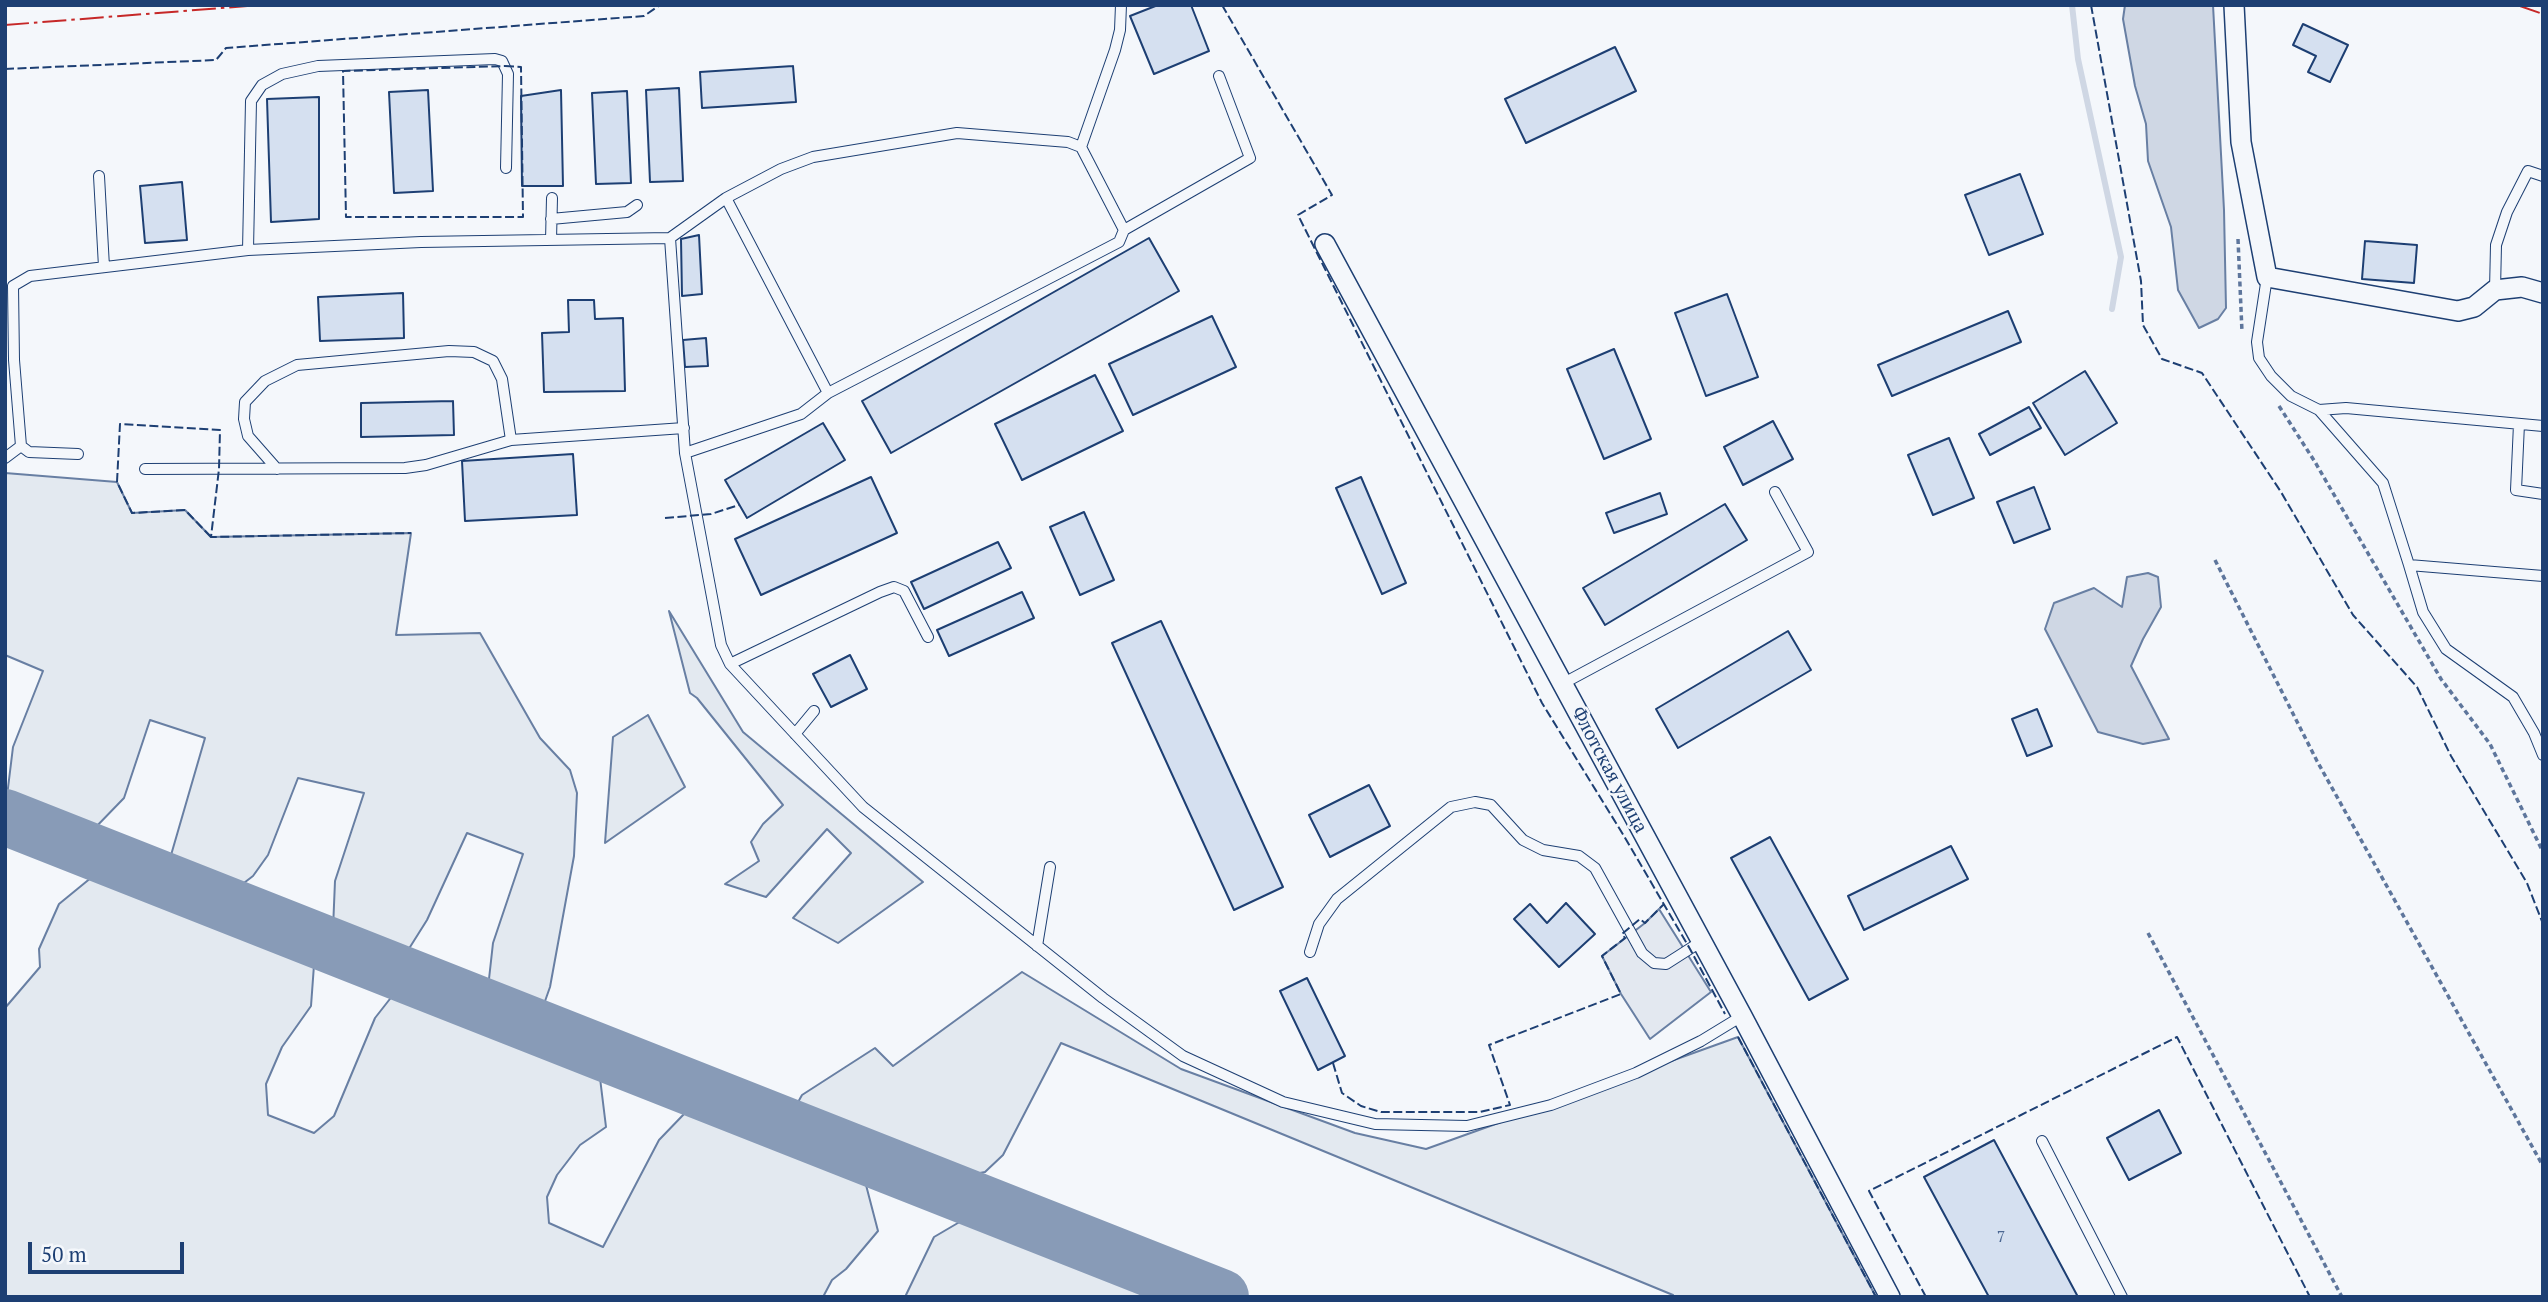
<!DOCTYPE html>
<html>
<head>
<meta charset="utf-8">
<style>
  body { margin:0 }
  #map { position:relative; width:2548px; height:1302px; overflow:hidden; background:#f4f7fb; font-family:"PT Serif",serif }
  canvas { display:block }
  .frame { position:absolute; inset:0; border:7px solid #1d3f73; pointer-events:none }
  .scale { position:absolute; left:28px; top:1242px; width:156px; height:32px; box-sizing:border-box; border:4px solid #1d3f73; border-top:0; padding-left:9px; font-size:21px; line-height:24px; white-space:nowrap; color:#1d3f73; -webkit-text-stroke:5px #f4f7fb; paint-order:stroke }
</style>
</head>
<body>
<div id="map">
<canvas width="2548" height="1302"></canvas>
<div class="frame"></div>
<div class="scale">50 m</div>
</div>
<script>
const ctx = document.querySelector('canvas').getContext('2d');
ctx.lineJoin = 'round';
function paint(path, color) { ctx.fillStyle = color; ctx.fill(path, 'evenodd'); }
const shape = rows => new Path2D(rows.map(r => 'M' + r).join(''));
function stroke(path, color, width, dash) { ctx.strokeStyle = color; ctx.lineWidth = width; ctx.lineCap = dash ? 'butt' : 'round'; ctx.setLineDash(dash || []); ctx.stroke(path); }
function drawText(font, color, halo, rows, align = 'center') {
  ctx.font = font + ' "PT Serif",serif'; ctx.lineWidth = 5; ctx.setLineDash([]); ctx.textBaseline = 'middle'; ctx.strokeStyle = halo; ctx.fillStyle = color; for (const [text, x, y, turn = 0] of rows) {
    ctx.save(); ctx.translate(x, y); ctx.rotate((+turn || 0) * Math.PI / 180); ctx.textAlign = isNaN(turn) ? turn : align; if (halo) ctx.strokeText(text, 0, 0); ctx.fillText(text, 0, 0); ctx.restore();
  }
}
const green = shape([
  [5,473,117,482,132,513,185,510,211,537,411,533,396,635,480,633,540,738,570,770,577,793,574,856,550,987,544,1004,527,1004,488,988,493,943,523,854,467,833,427,920,405,955,333,929,335,881,364,793,298,778,268,855,253,876,236,889,169,862,205,738,150,720,124,798,92,831,7,796,13,747,43,671,5,655,5,473],
  [669,611,743,732,923,882,838,943,793,918,851,853,827,829,766,897,725,884,759,861,751,842,763,824,783,805,697,698,690,693,669,611],
  [648,715,685,787,605,843,613,737,648,715],
  [92,877,314,965,311,1006,282,1047,266,1084,268,1115,314,1133,334,1116,375,1018,393,995,600,1078,606,1127,580,1145,557,1175,547,1197,549,1223,603,1247,659,1140,685,1113,866,1185,878,1231,846,1269,832,1280,823,1297,5,1297,5,1008,40,967,39,949,59,904,92,877],
  [1022,972,1181,1069,1355,1133,1426,1149,1738,1037,1876,1297,1672,1297,1673,1295,1061,1043,1003,1155,985,1172,964,1176,801,1113,797,1104,802,1095,875,1048,893,1066,1022,972],
  [963,1220,1156,1297,905,1297,934,1237,963,1220]
]);
const parking = shape([
  [1659,909,1711,992,1650,1039,1621,994,1602,956,1645,923,1659,909]
]);
const water = shape([
  [2125,5,2213,5,2224,210,2226,308,2218,319,2199,328,2178,290,2171,227,2148,161,2146,124,2135,86,2123,19,2125,5],
  [2148,573,2158,577,2161,607,2143,639,2131,666,2169,739,2143,744,2098,732,2045,629,2054,603,2094,588,2122,607,2127,577,2148,573]
]);
const stream = shape([
  [2072,5,2078,59,2121,257,2112,309]
]);
const taxiway = shape([
  [5,817,1221,1297]
]);
const building = shape([
  [1158,5,1191,5,1209,51,1154,74,1130,16,1158,5],
  [2303,24,2348,45,2330,82,2308,72,2316,56,2293,45,2303,24],
  [1615,47,1636,91,1526,143,1505,99,1615,47],
  [793,66,796,102,702,108,700,72,793,66],
  [679,88,683,181,650,182,646,90,679,88],
  [428,90,433,191,394,193,389,92,428,90],
  [561,90,563,186,522,186,521,96,561,90],
  [627,91,631,183,596,184,592,93,627,91],
  [319,97,319,219,271,222,267,99,319,97],
  [2020,174,2043,234,1989,255,1965,195,2020,174],
  [182,182,187,240,145,243,140,186,182,182],
  [699,235,702,294,682,296,681,239,699,235],
  [1149,238,1179,291,891,453,862,401,1149,238],
  [2365,241,2417,245,2414,283,2362,279,2365,241],
  [403,293,404,338,320,341,318,297,403,293],
  [1727,294,1758,377,1706,396,1675,313,1727,294],
  [568,300,594,300,595,319,623,318,625,391,544,392,542,333,569,332,568,300],
  [2008,311,2021,342,1892,396,1878,365,2008,311],
  [1212,316,1236,367,1133,415,1109,364,1212,316],
  [706,338,708,366,685,367,683,340,706,338],
  [1614,349,1651,439,1604,459,1567,369,1614,349],
  [2085,371,2117,423,2065,455,2033,403,2085,371],
  [1095,375,1123,431,1022,480,995,424,1095,375],
  [453,401,454,435,361,437,361,403,453,401],
  [2029,407,2041,428,1990,455,1979,434,2029,407],
  [1773,421,1793,459,1743,485,1724,447,1773,421],
  [823,423,845,460,747,518,725,480,823,423],
  [1949,438,1974,498,1933,515,1908,455,1949,438],
  [573,454,577,515,465,521,462,461,573,454],
  [871,477,897,533,761,595,735,539,871,477],
  [1361,477,1406,583,1382,594,1336,488,1361,477],
  [2034,487,2050,529,2014,543,1997,502,2034,487],
  [1660,493,1667,514,1614,533,1606,513,1660,493],
  [1725,504,1747,540,1605,625,1583,588,1725,504],
  [1084,512,1114,580,1080,595,1050,527,1084,512],
  [998,542,1011,568,924,609,911,582,998,542],
  [1022,592,1034,618,949,656,937,630,1022,592],
  [1161,621,1283,887,1234,910,1112,643,1161,621],
  [1788,631,1811,670,1678,748,1656,709,1788,631],
  [850,655,867,689,831,707,813,674,850,655],
  [2037,709,2052,746,2027,756,2012,719,2037,709],
  [1369,785,1390,826,1330,857,1309,815,1369,785],
  [1770,837,1848,979,1809,1000,1731,858,1770,837],
  [1951,846,1968,879,1864,930,1848,896,1951,846],
  [1566,903,1595,934,1559,967,1514,919,1530,904,1547,923,1566,903],
  [1307,978,1345,1056,1318,1070,1280,991,1307,978],
  [2159,1110,2181,1153,2129,1180,2107,1138,2159,1110],
  [1994,1140,2078,1297,1989,1297,1924,1177,1994,1140]
]);
const path = shape([
  [2238,239,2242,332],
  [2279,406,2315,462,2441,679,2490,744,2543,852],
  [2215,560,2317,761,2543,1166],
  [2148,933,2342,1297]
]);
const lane = shape([
  [1081,147,1115,50,1120,30,1121,5],
  [99,176,104,267],
  [726,198,828,393],
  [551,219,627,212,637,205],
  [1124,230,1250,158,1219,76],
  [670,238,685,453,721,645,730,664,863,807,1103,998,1183,1056,1283,1102,1375,1124,1467,1126,1551,1105,1636,1073,1701,1041,1742,1016],
  [551,240,552,198],
  [248,250,251,101,262,85,282,74,318,66,495,59,502,61,508,74,506,168],
  [2267,277,2257,342,2259,358,2271,376,2291,396,2319,410,2383,483,2409,565,2543,576],
  [13,286,30,276,248,250,421,242,670,238,726,198,781,169,813,157,957,133,1068,142,1081,147,1124,230,1119,242,828,393,801,414,685,453],
  [13,286,14,360,21,446],
  [2495,290,2496,245,2507,212,2528,171,2543,176],
  [2319,410,2346,408,2543,426],
  [2519,424,2516,490,2543,494],
  [21,446,29,452,78,454],
  [5,458,21,446],
  [145,469,405,468,426,465,511,440,684,428],
  [277,469,248,436,244,419,245,402,265,381,297,365,449,351,474,352,493,361,502,379,511,440],
  [2409,565,2423,612,2446,649,2513,697,2534,733,2543,755],
  [730,664,880,592,894,587,904,591,928,637],
  [1562,684,1808,552,1775,492],
  [795,734,814,711],
  [1037,946,1050,867],
  [1310,952,1319,924,1337,899,1451,807,1475,802,1491,805,1523,840,1543,850,1579,856,1595,868,1642,953,1654,963,1666,964,1702,941],
  [2042,1141,2122,1297]
]);
const street = shape([
  [2234,5,2241,142,2267,277,2458,311,2474,307,2495,290,2522,287,2543,293],
  [1325,244,1742,1016,1890,1297]
]);
const fence = shape([
  [1222,5,1332,195,1298,215,1542,703,1624,836,1690,949,1725,1014],
  [2091,5,2141,281,2143,325,2162,359,2202,373,2281,492,2353,615,2417,687,2451,756,2527,883,2543,924],
  [505,66,521,67,523,217,346,217,343,71,505,66],
  [5,69,216,60,226,48,644,16,660,5],
  [665,518,711,514,739,505],
  [211,537,185,510,132,513,117,482,120,424,220,430,219,469,211,537,411,533],
  [1738,1037,1876,1297],
  [1333,1063,1342,1093,1361,1106,1381,1112,1480,1112,1510,1105,1489,1045,1621,994,1602,956,1625,938,1622,934,1640,919,1645,923,1664,904],
  [1926,1297,1869,1191,2177,1037,2310,1297]
]);
const power = shape([
  [2517,5,2543,14],
  [5,25,260,5]
]);
const numberNames = [
  ["7",2001,1237]
];
const streetNames = [
  ["Флотская улица",1609,770,62]
];
paint(green, '#e3e9f0');
stroke(green, '#687fa3', 2);
paint(parking, '#e3e8f0');
stroke(parking, '#687fa3', 2);
paint(water, '#cfd7e4');
stroke(water, '#687fa3', 2);
stroke(stream, '#cfd7e4', 6);
stroke(taxiway, '#889bb7', 56);
paint(building, '#d5e0f0');
stroke(building, '#1d3f73', 2);
stroke(lane, '#1d3f73', 12);
stroke(street, '#1d3f73', 22);
stroke(path, '#5e769c', 3.5, [5, 3.5]);
stroke(lane, '#f4f7fb', 10);
stroke(street, '#f4f7fb', 19);
stroke(fence, '#1d3f73', 2, [9, 3.5]);
stroke(power, '#c62828', 2, [24, 5, 3.5, 5]);
drawText('16px', '#4b6792', null, numberNames);
drawText('19px', '#1d3f73', '#f4f7fb', streetNames);
</script>
</body>
</html>
